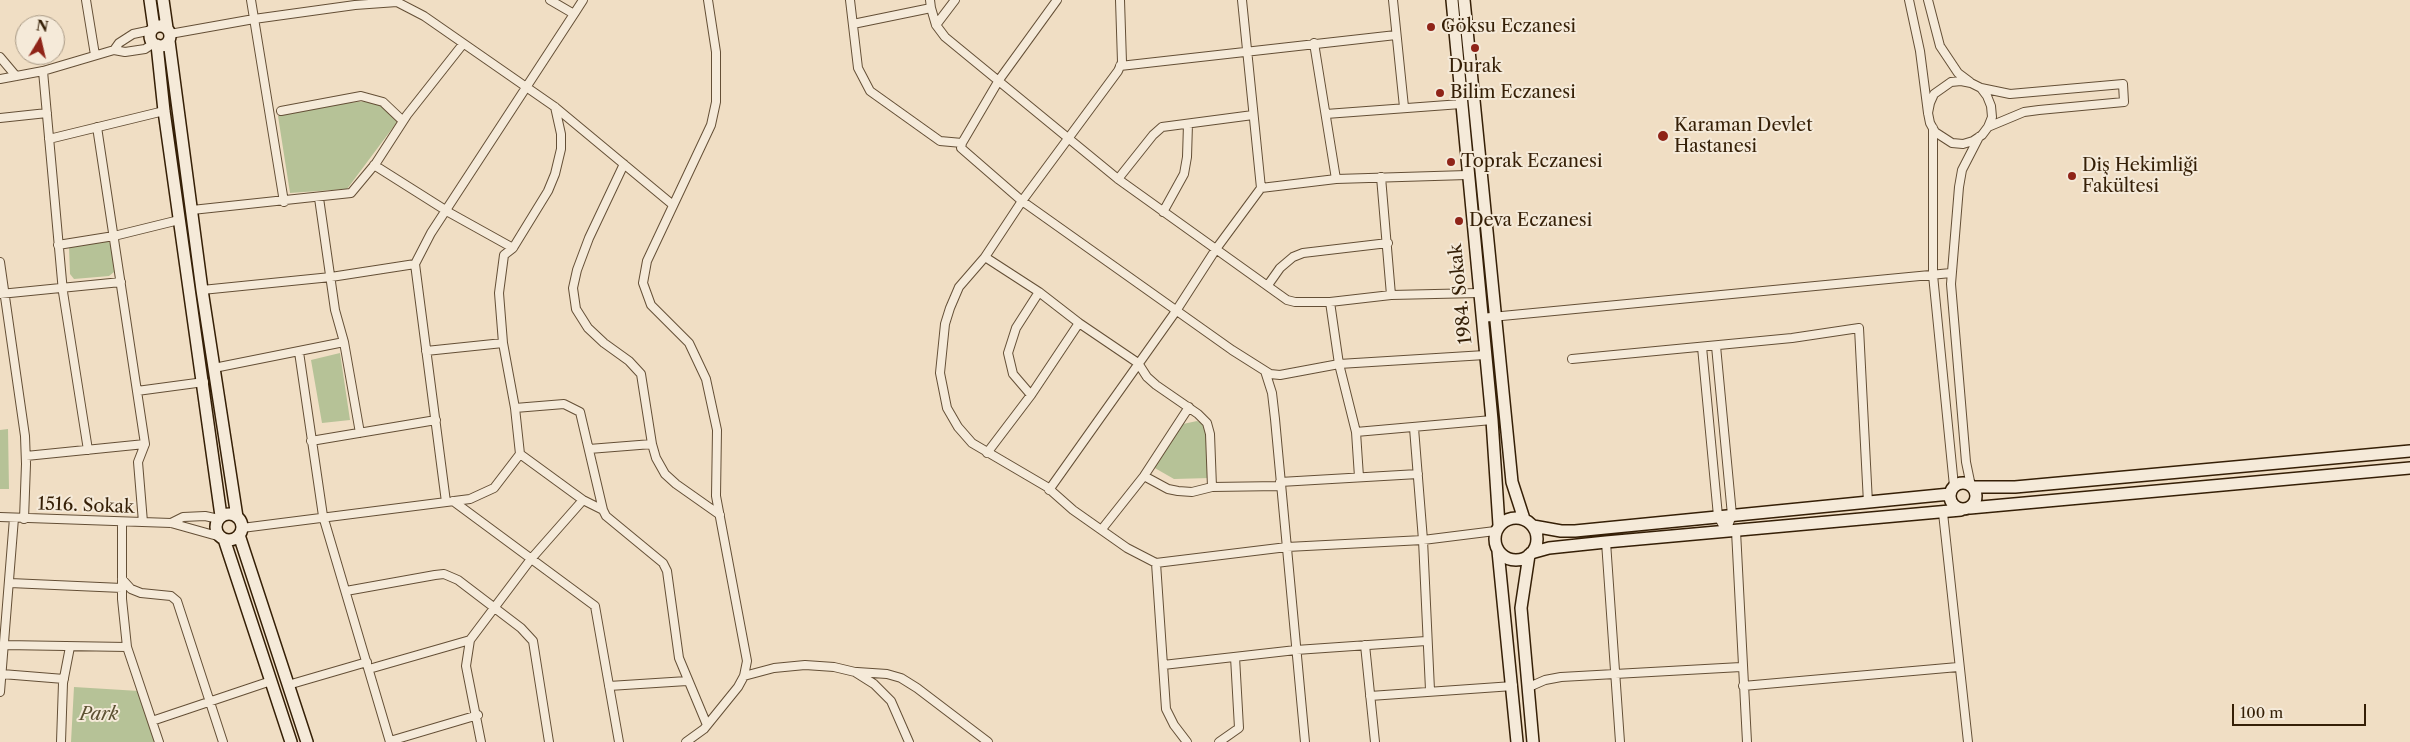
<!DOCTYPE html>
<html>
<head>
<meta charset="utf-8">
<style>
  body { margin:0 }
  #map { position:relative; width:2410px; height:742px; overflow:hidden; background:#f0dec4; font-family:"Libre Caslon Text",serif }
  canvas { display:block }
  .north { position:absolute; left:15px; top:15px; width:50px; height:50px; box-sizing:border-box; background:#f5ead9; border:1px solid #a89985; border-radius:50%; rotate:9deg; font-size:14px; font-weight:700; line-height:20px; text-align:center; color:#351f06 }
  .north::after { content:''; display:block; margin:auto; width:18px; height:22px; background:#8f2418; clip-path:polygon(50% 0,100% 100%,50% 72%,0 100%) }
  .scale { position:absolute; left:2232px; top:704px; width:134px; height:22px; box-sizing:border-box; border:2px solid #351f06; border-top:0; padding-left:6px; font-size:15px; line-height:18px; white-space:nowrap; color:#351f06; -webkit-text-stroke:4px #f5ead9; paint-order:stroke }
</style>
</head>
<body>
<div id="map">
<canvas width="2410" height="742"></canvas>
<div class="north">N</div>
<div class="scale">100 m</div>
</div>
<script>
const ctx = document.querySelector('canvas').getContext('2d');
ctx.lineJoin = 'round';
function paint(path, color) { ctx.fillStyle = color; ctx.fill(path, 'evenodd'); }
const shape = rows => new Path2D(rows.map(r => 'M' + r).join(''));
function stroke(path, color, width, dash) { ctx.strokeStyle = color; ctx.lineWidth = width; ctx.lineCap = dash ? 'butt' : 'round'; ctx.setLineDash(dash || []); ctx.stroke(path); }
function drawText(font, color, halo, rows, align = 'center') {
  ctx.font = font + ' "Libre Caslon Text",serif'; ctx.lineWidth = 4; ctx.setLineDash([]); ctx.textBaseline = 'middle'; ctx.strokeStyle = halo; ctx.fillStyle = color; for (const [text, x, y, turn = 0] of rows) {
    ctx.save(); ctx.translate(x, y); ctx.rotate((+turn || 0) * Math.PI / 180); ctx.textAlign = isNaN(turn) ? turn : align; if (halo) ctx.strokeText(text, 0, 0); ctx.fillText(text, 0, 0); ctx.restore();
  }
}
const green = shape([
  [368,101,381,106,397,122,347,189,290,193,278,116,347,103],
  [104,241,109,242,111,246,114,272,109,276,74,279,70,274,69,247],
  [340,353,350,420,322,423,311,360],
  [1197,421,1206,425,1210,478,1174,479,1153,467,1183,424],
  [8,429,9,489,0,489,0,430],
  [74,687,139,691,156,742,71,742]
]);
const street = shape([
  [86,0,95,55],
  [251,0,284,202],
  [850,0,858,68,870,91,940,141,962,143],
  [930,0,931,8,936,25,945,37,1118,179,1287,300,1295,302,1330,302,1391,295,1479,293],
  [1057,0,999,80,962,143,961,148,1022,201,1232,350,1270,374,1280,375,1339,364,1485,355],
  [1120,0,1122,62,1118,71,1022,201,985,257,959,287,950,308,945,324,940,373,947,408,958,427,972,443,1047,487,1073,510,1127,548,1156,563,1287,547,1423,540,1495,531],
  [1393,0,1404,107],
  [1909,0,1920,51,1928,113,1930,123,1935,132,1952,143,1963,144,1973,141,1982,135,1988,127,1992,117,1991,106,1987,96,1981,88,1971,83,1961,81,1951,82,1934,94,1930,103,1928,113],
  [1928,0,1940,46,1958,73,1970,82],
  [574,14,583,0],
  [853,24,931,8],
  [936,25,955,0],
  [170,34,254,19,355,5,397,2,424,16,555,107,673,205],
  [1314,43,1336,179],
  [114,50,119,43,133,34,152,30],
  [0,57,16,76],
  [1120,66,1396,35],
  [43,71,63,292,88,450],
  [0,79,43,71,114,50,125,52,145,49,154,43],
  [1981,88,2010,94,2123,84,2124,102,2039,110,2024,112,1988,127],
  [281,111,361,96,383,102,403,121],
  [1326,114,1461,104],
  [0,118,47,113],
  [97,127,145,444,138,462,143,522],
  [1933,128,1933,275,1954,486],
  [49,139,164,111],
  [624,164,589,238,577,270,573,288,576,309,588,328,604,343,629,361,641,374,652,444,656,458,665,474,676,484,720,515],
  [1381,177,1391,295],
  [1118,179,1153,135,1162,127,1253,115],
  [1261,188,1336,179,1467,175],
  [192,210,351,193,376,163,407,115,463,44],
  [1163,212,1184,174,1187,157,1188,124],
  [58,245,114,236,179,220],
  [513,248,548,191,555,174,561,149,561,134,555,107],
  [985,257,1039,292,1079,323,1138,363,1147,377,1156,385,1198,414,1207,423,1210,434,1212,487],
  [0,262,25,436,26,464,24,519],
  [1268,285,1280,268,1293,257,1303,253,1388,243],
  [202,290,331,277,415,264],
  [0,294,121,282],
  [1330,302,1339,364,1356,432,1359,477],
  [1481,318,1951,273],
  [344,342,360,433],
  [1716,346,1732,515,1726,531],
  [1702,347,1718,516,1726,531],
  [426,351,503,343],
  [299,352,323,516,390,742],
  [1572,359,1792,338,1859,328,1868,503],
  [214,368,344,342,335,310,319,198],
  [1265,371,1272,393,1275,419,1305,742],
  [137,391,204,382],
  [1031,395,1013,374,1008,353,1016,328,1039,292],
  [515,408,564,404,580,412,603,510],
  [1414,428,1423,540,1430,690],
  [1356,432,1492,420],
  [311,441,436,420],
  [589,449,652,444],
  [987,453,1031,395,1079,323],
  [520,454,583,500,603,510,606,516,663,563,667,571,679,658,707,725],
  [26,456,145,444],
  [1144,476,1168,489,1178,491,1192,492,1212,487,1280,486],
  [1280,482,1418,474],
  [1971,486,1966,462,1951,284,1959,187,1962,170,1979,137],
  [1049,490,1176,311,1216,249,1261,188,1242,0],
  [453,501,595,606,619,742],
  [446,502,415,264,431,233,574,14,550,0],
  [1943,513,1968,742],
  [0,517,171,523,221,537],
  [122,522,122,599,127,647,159,742],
  [171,523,183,517,205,516,219,519],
  [242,528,470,499,494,488,520,454,515,408,503,343,499,293,504,255,513,248,450,213,374,165],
  [1102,529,1144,476,1189,407],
  [1736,531,1747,742],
  [1606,542,1620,742],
  [1156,563,1166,709,1174,725,1187,742],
  [122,579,131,589,141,593,171,596,177,601,223,742],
  [10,583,122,588],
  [346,591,435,575,444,574,458,580,521,628,533,641,549,742],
  [4,645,127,647],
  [1365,645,1375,742],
  [1163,665,1296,650,1426,641],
  [369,669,470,640],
  [857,672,887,674,901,678,917,688,988,742],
  [2,674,64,679],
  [744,676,774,668,805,665,834,667,855,672,874,684,891,701,909,742],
  [288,685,367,662],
  [609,686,687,681],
  [1743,686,1958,667],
  [1529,687,1545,680,1561,677,1741,667],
  [0,692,14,518],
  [1370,696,1513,686],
  [152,721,271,681],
  [390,741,478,715],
  [61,742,63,683,70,647],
  [481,742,466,666,470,640,531,559,583,500],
  [686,742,704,729,738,687,744,676,747,661,716,496,717,430,706,379,689,343,651,305,643,283,647,261,711,125,716,102,716,52,708,0],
  [1219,742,1239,728,1235,657]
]);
const secondary = shape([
  [150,0,154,28],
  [163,0,167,28],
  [1452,0,1492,420,1499,525],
  [1464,0,1512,482,1524,519],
  '150 36a10 10 0 1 1 20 0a10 10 0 1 1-20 0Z',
  [169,41,202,290,237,517],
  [157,45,164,111,221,516],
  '1950 496a13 13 0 1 1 26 0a13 13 0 1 1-26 0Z',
  [1973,487,2015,487,2410,451],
  [1970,508,2410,468],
  '216 527a13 13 0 1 1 26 0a13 13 0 1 1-26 0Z',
  '1495 539a21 21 0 1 1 42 0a21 21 0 1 1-42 0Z',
  [1533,526,1561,531,1575,531,1950,494],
  [239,535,307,742],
  [224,539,291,742],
  [1498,551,1517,742],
  [1531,553,1549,548,1606,542,1961,510],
  [1529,555,1521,608,1533,742]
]);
const markers = [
  [1431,27,5,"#8f2418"],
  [1475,48,5,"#8f2418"],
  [1440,93,5,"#8f2418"],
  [1663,136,6,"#8f2418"],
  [1451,162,5,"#8f2418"],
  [2072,176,5,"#8f2418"],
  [1459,221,5,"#8f2418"]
];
const poiNames = [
  ["Göksu Eczanesi",1441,27],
  ["Durak",1475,67,"center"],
  ["Bilim Eczanesi",1450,93],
  ["Karaman Devlet",1674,126],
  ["Hastanesi",1674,147],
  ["Toprak Eczanesi",1461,162],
  ["Diş Hekimliği",2082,166],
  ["Fakültesi",2082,187],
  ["Deva Eczanesi",1469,221]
];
const streetNames = [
  ["1984. Sokak",1461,294,-96],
  ["1516. Sokak",86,506,2]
];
const parkNames = [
  ["Park",99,715]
];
paint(green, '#b6c297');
stroke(street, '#644f36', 10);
stroke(secondary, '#351f06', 14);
stroke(street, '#f5ead9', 8);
stroke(secondary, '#f5ead9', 11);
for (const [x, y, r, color] of markers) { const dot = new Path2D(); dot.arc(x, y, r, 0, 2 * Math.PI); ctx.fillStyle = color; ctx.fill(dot); stroke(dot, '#f5ead9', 2); }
drawText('18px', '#351f06', '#f5ead9', poiNames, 'left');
drawText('18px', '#351f06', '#f5ead9', streetNames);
drawText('italic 18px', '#5c5032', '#f5ead9', parkNames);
</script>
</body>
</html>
